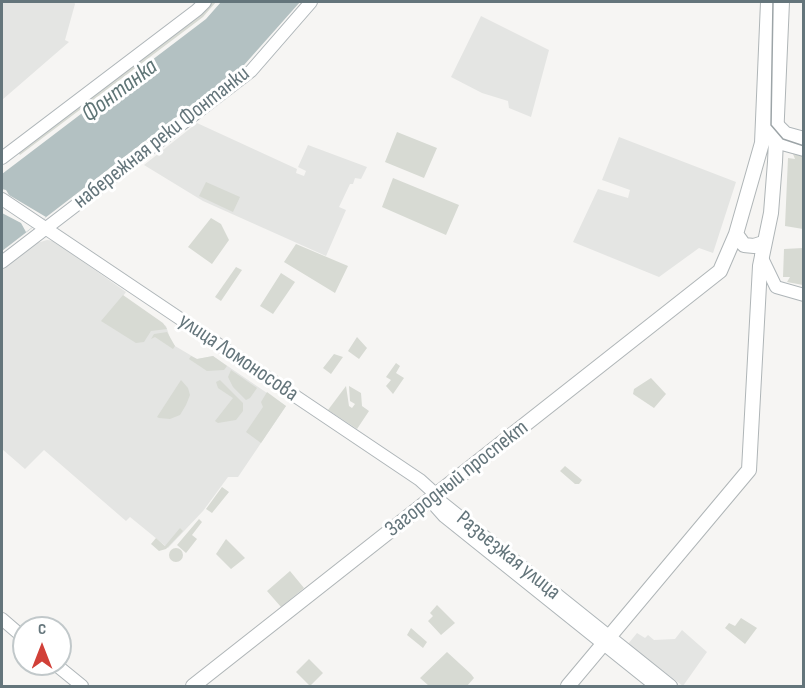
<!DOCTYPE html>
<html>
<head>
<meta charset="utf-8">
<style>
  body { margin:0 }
  #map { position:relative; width:805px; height:688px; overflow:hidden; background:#f6f5f3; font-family:"Sofia Sans Condensed",sans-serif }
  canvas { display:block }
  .frame { position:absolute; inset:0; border:3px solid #64757b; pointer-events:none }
  .north { position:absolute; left:12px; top:616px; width:60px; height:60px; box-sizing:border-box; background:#fff; border:2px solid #c1c8ca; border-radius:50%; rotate:0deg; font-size:16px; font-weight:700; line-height:24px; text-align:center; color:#64757b }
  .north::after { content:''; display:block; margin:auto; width:21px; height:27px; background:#d14038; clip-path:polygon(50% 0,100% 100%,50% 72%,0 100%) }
</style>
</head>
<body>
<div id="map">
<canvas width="805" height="688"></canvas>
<div class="frame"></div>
<div class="north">С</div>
</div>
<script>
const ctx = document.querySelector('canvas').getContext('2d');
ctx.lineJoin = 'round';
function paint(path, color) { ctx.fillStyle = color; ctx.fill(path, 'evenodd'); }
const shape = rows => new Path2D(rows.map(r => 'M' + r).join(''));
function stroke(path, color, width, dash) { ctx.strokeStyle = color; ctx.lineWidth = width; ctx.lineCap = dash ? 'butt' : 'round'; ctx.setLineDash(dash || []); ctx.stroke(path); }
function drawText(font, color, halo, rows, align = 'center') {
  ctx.font = font + ' "Sofia Sans Condensed",sans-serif'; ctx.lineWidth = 6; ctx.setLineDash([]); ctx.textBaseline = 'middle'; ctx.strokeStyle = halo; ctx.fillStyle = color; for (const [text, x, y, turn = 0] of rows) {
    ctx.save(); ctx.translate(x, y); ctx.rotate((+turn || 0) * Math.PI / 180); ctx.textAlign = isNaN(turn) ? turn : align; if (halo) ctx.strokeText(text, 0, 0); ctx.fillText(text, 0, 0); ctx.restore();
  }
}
const built = shape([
  [2,2,74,2,75,4,65,40,69,42,2,100],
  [481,16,549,50,531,117,509,108,508,101,482,93,451,77],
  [197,123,297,169,296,173,304,176,306,171,298,167,308,145,367,167,361,179,355,178,353,184,350,184,339,207,346,210,326,256,203,201,144,165],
  [619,137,736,182,713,253,699,248,659,277,573,242,598,189,628,198,630,190,602,180],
  [47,240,54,241,126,292,123,296,166,326,171,341,175,346,197,359,213,356,286,406,238,477,228,477,203,511,168,548,130,517,126,521,44,450,25,469,2,449,2,269,34,244],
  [682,630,707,652,683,686,628,644,637,633,645,638,648,635,654,640,675,639]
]);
const green = shape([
  [211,2,216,2,203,17,20,155,18,152,200,14],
  [397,132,437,148,424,178,385,162],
  [793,154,803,156,803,229,785,226,788,158,795,159],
  [393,178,459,205,446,235,382,207],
  [206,182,240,197,233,212,199,196],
  [211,218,221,224,229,240,212,264,188,247],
  [296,244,348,266,335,293,284,262],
  [803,248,803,285,787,282,790,277,783,277,784,249],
  [236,267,242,270,221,301,215,297],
  [281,273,295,282,273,314,260,306],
  [123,295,163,323,167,329,151,331,144,342,136,343,101,321],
  [167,332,175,346,173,349,155,337,151,339,154,334],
  [357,337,367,348,359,359,348,351],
  [334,354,343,357,331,374,323,368],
  [191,356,197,359,213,356,227,366,224,370,207,371,189,359],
  [396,363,400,366,396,373,404,378,393,394,386,386,391,380,386,377],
  [231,370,257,388,250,398,246,400,233,387,228,377],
  [651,378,666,394,654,408,633,394,634,389],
  [181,380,188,388,190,395,186,405,180,415,170,419,159,418,157,417],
  [220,380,243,403,243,411,236,420,218,423,215,421,233,398,218,388,216,382],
  [346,386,349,406,352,408,355,404,350,401,349,386,361,393,362,406,369,411,357,429,328,410],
  [267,392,286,406,261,443,246,432,263,407,261,402],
  [565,466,582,480,579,484,575,484,560,471],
  [222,487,229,492,212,513,206,509],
  [199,519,202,522,192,535,197,539,186,553,177,545],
  [180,528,183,531,166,549,159,551,151,544,156,538,165,546],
  [226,539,245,558,231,569,216,554],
  '169 555a7 7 0 1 1 14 0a7 7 0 1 1-14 0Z',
  [290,571,304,588,281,607,267,591],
  [437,605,455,623,441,635,428,621,433,616,430,613],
  [741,618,757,628,745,644,725,628,729,623,735,626],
  [411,628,427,642,423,648,407,635],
  [447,652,471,674,474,678,467,686,429,686,420,678],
  [309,659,323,673,310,686,296,672]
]);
const water = shape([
  [221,2,300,2,244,65,2,251,2,174,206,19]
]);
const pier = shape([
  [2,189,6,190,9,195,46,217,26,232,21,223,2,213]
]);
const secondary = shape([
  [778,125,786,133,804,138],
  [771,136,782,144,804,150],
  [2,158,197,10,205,2],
  [2,199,420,480,431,490,436,507,444,516,656,686],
  [761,256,776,287,804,295],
  [2,262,251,71,311,2],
  [435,497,671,686],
  [2,619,24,638],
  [55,664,82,686]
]);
const primary = shape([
  [736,234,744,245,754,246,763,243],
  [193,686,720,271,736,234,762,143,768,2],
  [568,686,749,470,760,266,771,213,775,162,782,2]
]);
const tram = shape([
  [773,2,771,125,783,139,804,146]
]);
const streetNames = [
  ["набережная реки Фонтанки",162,138,-38],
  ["улица Ломоносова",238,358,34],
  ["Загородный проспект",457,479,-38],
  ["Разъезжая улица",508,556,39]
];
const waterNames = [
  ["Фонтанка",120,91,-37]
];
paint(built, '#e4e5e3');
paint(green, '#d7dad3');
paint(water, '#b3c1c2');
paint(pier, '#f6f5f3');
stroke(secondary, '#aeb5b8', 14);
stroke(primary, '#afb5b7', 16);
stroke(secondary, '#fff', 12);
stroke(primary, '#fff', 14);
stroke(tram, '#9ca4a7', 1.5);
drawText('22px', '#64757b', '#fff', streetNames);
drawText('italic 24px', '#5f7576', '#fff', waterNames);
</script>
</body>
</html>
